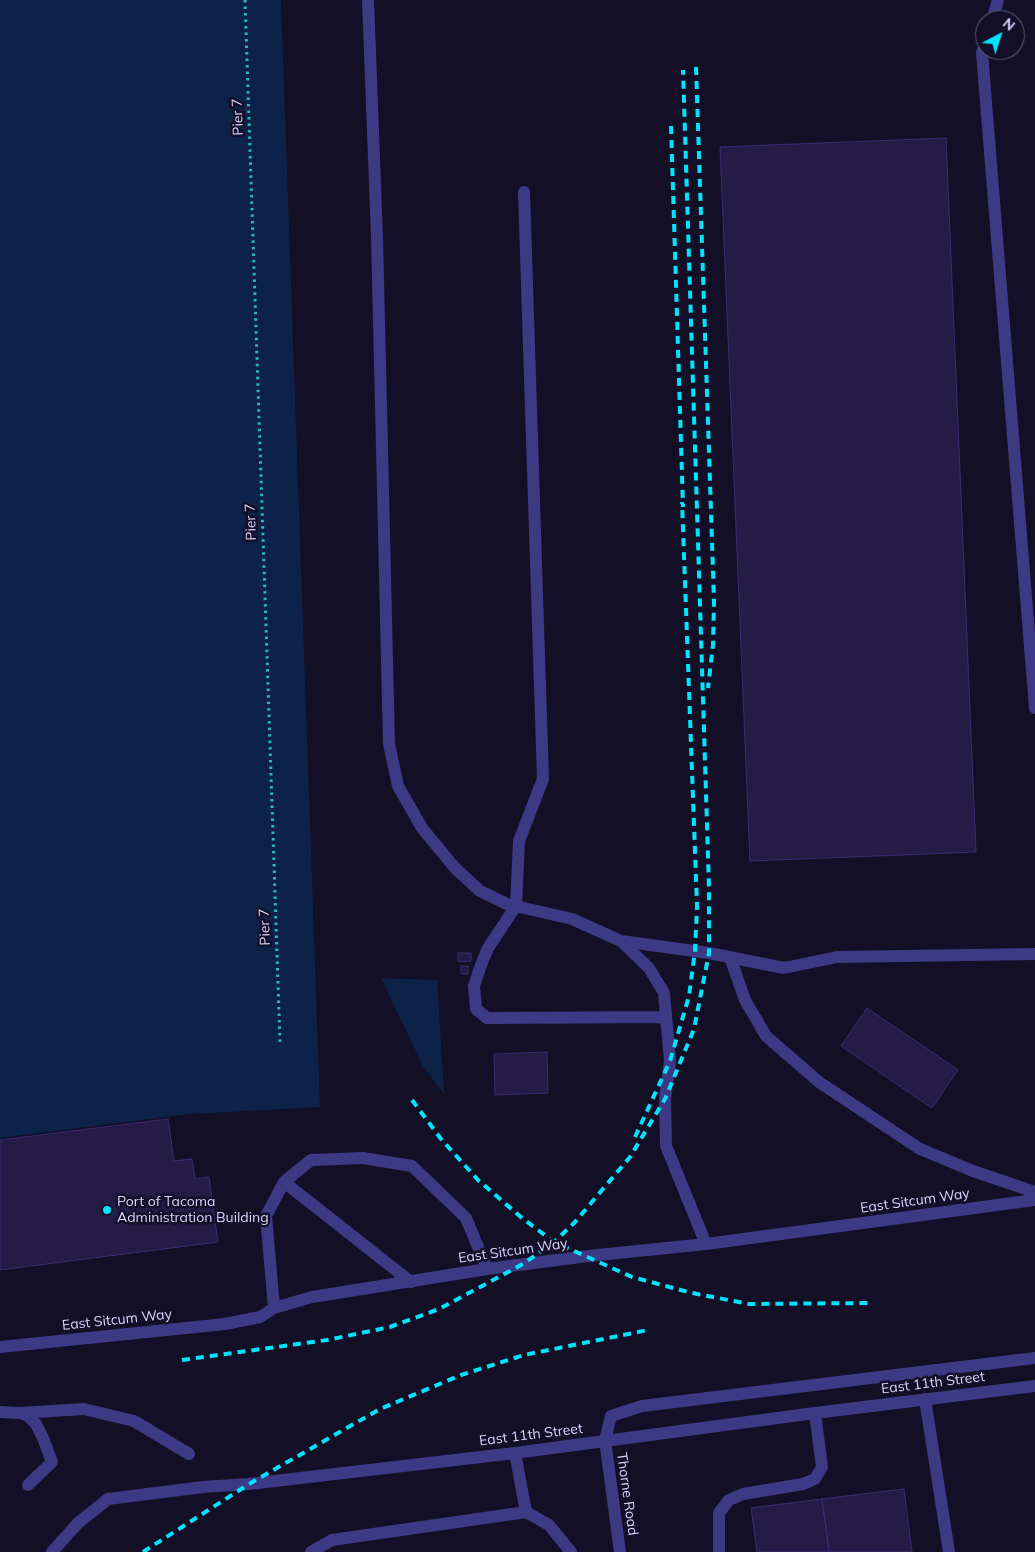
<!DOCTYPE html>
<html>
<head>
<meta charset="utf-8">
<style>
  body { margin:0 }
  #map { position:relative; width:1035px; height:1552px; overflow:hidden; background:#130f26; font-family:Mulish,sans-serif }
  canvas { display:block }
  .north { position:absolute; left:975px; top:10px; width:50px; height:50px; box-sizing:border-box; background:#130f26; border:1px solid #625e7d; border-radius:50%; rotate:40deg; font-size:14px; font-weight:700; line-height:20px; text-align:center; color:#d9d4ff }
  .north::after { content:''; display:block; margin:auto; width:18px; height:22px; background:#00e5ff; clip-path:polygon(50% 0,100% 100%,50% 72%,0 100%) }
</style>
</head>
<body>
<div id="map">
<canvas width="1035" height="1552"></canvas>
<div class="north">N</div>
</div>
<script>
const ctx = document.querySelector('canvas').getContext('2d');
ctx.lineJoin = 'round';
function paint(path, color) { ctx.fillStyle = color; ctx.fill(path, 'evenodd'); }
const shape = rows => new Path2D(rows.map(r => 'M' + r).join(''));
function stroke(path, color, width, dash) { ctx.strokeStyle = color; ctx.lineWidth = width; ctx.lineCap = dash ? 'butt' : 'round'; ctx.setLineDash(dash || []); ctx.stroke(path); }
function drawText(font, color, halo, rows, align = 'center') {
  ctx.font = font + ' Mulish,sans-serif'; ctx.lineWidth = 5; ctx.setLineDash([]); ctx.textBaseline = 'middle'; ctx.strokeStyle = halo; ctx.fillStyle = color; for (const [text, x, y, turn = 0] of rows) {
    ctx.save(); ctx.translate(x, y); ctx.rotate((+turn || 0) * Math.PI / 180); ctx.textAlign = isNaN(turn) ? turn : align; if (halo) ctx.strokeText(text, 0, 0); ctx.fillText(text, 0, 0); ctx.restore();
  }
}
const water = shape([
  [0,0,281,0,320,1107,189,1114,0,1138],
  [381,978,437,980,444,1094,423,1066]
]);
const building = shape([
  [946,138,976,852,750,861,720,147,946,138],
  [458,953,471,953,471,961,458,962,458,953],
  [461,966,468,966,468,974,461,974,461,966],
  [867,1008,958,1070,932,1108,841,1046,867,1008],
  [547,1052,548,1093,495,1095,494,1054,547,1052],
  [168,1119,174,1161,192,1159,195,1179,209,1177,218,1242,0,1270,0,1140,168,1119],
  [904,1489,912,1552,829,1552,822,1499,904,1489],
  [822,1499,829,1552,757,1552,751,1508,822,1499]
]);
const path = shape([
  [245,0,280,1043]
]);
const minor = shape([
  [368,0,377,237,389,744,398,786,422,828,455,868,480,891,507,904,572,919,621,941,649,968,664,993,670,1061,665,1099,666,1146,706,1244],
  [992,20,998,0],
  [985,45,982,53,1035,708],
  [524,192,543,779,519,841,516,906,488,948,481,965,474,986,476,1009,487,1018,666,1017],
  [621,941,709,953,784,968,837,957,1035,954],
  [730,957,745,1000,766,1036,819,1082,920,1149,973,1171,1035,1192],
  [284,1182,411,1282],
  [274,1308,266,1216,284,1182,311,1160,363,1158,412,1166,466,1218,487,1269],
  [0,1347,225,1324,260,1317,274,1308,312,1297,487,1269,588,1256,706,1244,1035,1200],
  [925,1399,949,1552],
  [0,1412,20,1413,28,1416,36,1424,43,1438,52,1462,28,1485],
  [20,1413,84,1409,134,1421,189,1454],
  [526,1512,549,1525,571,1552],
  [52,1552,78,1523,108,1499,203,1487,249,1484,515,1453,815,1413,1035,1386],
  [311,1552,332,1540,526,1512,515,1453],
  [620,1552,605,1440,611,1416,642,1406,1035,1358],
  [719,1552,719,1513,729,1500,743,1494,803,1484,815,1479,822,1467,815,1413]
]);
const rail = shape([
  [696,67,714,601,713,645,708,688],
  [671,126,683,507],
  [412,1100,441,1139,478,1180,522,1218,554,1242,632,1277,692,1293,749,1304,869,1303],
  [635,1137,670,1061,689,996,695,951,697,906,682,502],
  [182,1360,327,1340,390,1327,439,1309,523,1264,554,1242,575,1222,630,1157,665,1099,694,1029,709,953,709,888,683,70],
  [143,1552,249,1484,380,1409,461,1375,524,1355,648,1330]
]);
const markers = [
  [107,1210,5,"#00e5ff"]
];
const streetNames = [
  ["Pier 7",238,117,-92],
  ["Pier 7",251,522,-92],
  ["Pier 7",265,927,-92],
  ["East Sitcum Way",915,1201,-8],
  ["East Sitcum Way",513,1251,-8],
  ["East Sitcum Way",117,1320,-6],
  ["East 11th Street",933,1383,-7],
  ["East 11th Street",531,1435,-7],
  ["Thorne Road",627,1494,82]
];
const poiNames = [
  ["Port of Tacoma",117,1202],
  ["Administration Building",117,1218]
];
paint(water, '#0c2248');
paint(building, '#241b47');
stroke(building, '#3b2d73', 1);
stroke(path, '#2fb8b0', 3, [2.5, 4]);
stroke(minor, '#3d3a85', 12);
stroke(rail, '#00e5ff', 4, [8, 6]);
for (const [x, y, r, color] of markers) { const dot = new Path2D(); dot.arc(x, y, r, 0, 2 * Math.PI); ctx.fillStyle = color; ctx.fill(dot); stroke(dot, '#130f26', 2); }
drawText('14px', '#d9d4ff', '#130f26', streetNames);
drawText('14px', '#d9d4ff', '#130f26', poiNames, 'left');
</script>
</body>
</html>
